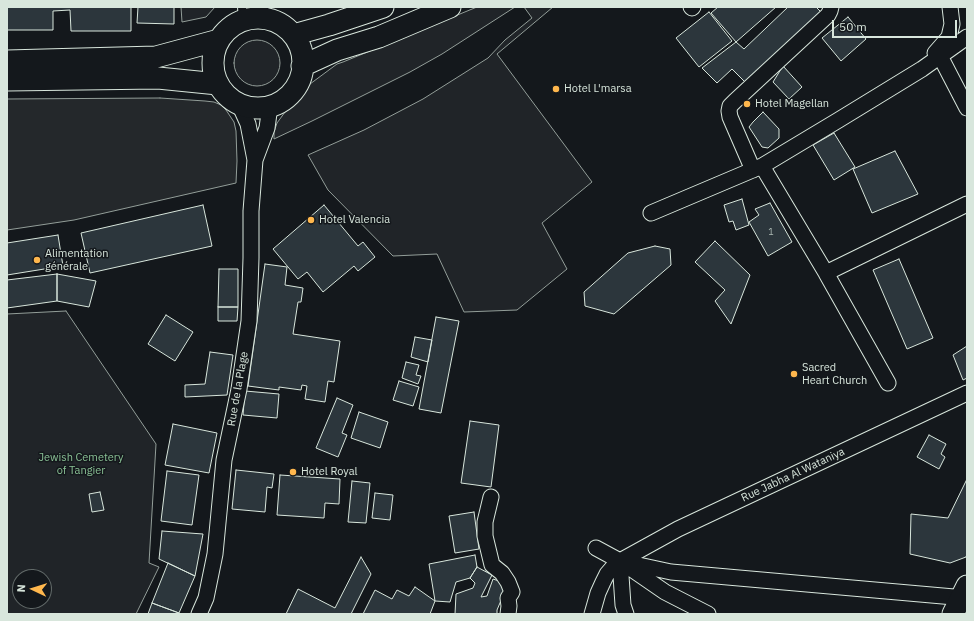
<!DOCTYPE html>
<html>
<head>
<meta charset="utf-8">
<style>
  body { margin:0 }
  #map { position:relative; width:974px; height:621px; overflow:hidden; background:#14181c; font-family:"IBM Plex Sans",sans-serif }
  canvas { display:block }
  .frame { position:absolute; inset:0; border:8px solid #d8e6dc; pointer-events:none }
  .north { position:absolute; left:12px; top:569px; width:40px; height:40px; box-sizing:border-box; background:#14181c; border:1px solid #626a69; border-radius:50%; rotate:274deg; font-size:11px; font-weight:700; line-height:16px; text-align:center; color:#d8e6dc }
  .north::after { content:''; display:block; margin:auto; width:14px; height:18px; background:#ffb74d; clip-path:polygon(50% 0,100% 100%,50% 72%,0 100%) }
  .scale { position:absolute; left:832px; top:20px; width:125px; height:18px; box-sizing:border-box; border:2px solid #d8e6dc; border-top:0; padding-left:5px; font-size:12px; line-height:14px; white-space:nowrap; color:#d8e6dc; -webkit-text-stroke:3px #14181c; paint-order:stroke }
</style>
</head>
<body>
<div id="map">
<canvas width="974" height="621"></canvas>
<div class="frame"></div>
<div class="north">N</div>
<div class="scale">50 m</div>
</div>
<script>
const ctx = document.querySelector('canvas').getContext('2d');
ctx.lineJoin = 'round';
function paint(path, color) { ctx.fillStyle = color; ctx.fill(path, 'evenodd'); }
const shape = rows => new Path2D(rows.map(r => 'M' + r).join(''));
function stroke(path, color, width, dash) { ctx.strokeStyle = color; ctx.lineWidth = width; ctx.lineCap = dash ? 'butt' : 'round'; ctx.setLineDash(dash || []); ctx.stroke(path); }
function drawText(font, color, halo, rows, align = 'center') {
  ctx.font = font + ' "IBM Plex Sans",sans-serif'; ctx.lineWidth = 3; ctx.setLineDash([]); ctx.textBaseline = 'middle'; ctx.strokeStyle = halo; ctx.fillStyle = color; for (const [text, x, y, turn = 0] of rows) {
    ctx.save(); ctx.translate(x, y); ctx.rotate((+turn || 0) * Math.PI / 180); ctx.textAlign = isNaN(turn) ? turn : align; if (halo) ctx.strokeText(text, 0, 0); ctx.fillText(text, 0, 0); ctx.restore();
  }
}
const green = shape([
  [181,7,215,7,206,17,182,22,181,7],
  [477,7,515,7,442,54,410,72,312,121,274,139,274,132,277,123,285,112,301,96,310,84,337,64,343,62,477,7],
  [524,7,553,7,497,54,592,182,542,223,567,269,517,310,464,312,437,254,393,256,328,190,308,155,364,130,423,99,488,58,505,40,532,18,524,7],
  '234 63a23 23 0 1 1 46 0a23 23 0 1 1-46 0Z',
  [66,311,156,444,149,563,159,567,136,614,7,614,7,314,66,311],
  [20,577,44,577,44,601,20,601,20,577]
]);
const parking = shape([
  [160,98,205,101,214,102,221,105,226,110,234,122,236,131,237,161,236,183,74,220,7,230,7,99,160,98]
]);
const building = shape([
  [7,7,131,7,131,31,71,31,70,10,53,11,53,30,7,30,7,7],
  [138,7,174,7,174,24,137,23,138,7],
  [718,7,776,7,736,42,711,13,718,7],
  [788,7,816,7,823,14,748,85,732,69,717,83,702,68,736,42,744,49,788,7],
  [709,12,732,41,699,67,676,38,709,12],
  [848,17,866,39,841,61,822,38,848,17],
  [783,66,802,87,789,99,773,82,783,66],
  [763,112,779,129,779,138,768,148,762,147,749,127,753,122,763,112],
  [834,133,855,167,834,180,813,145,834,133],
  [895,151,918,194,872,213,853,169,895,151],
  [742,199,749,225,736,230,733,221,729,222,724,205,742,199],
  [770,203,792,242,768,256,749,222,759,215,755,209,770,203],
  [203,205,212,246,90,273,81,233,203,205],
  [324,205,358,246,363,242,375,257,358,271,354,266,323,292,307,272,298,279,273,249,324,205],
  [58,235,63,266,7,275,7,243,58,235],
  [715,241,750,275,731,324,715,301,725,290,695,262,715,241],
  [655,246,670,249,671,265,614,314,585,306,584,292,628,253,655,246],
  [899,259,933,338,907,349,873,270,899,259],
  [265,264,287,267,285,285,303,288,301,302,298,302,293,334,340,341,334,382,328,381,325,402,305,399,307,386,302,385,301,390,279,387,279,390,248,386,265,264],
  [219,269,238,269,238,307,218,307,219,269],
  [57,274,57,301,7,308,7,280,57,274],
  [57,274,96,281,89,307,57,301,57,274],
  [218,307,238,307,237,321,218,321,218,307],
  [166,315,193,332,175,361,148,344,166,315],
  [436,317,459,321,441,413,419,409,436,317],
  [415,337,432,340,428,362,411,357,415,337],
  [967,346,967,378,963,380,953,355,967,346],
  [210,352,233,355,227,395,185,397,185,385,205,384,210,352],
  [406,362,419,365,416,375,421,376,418,384,402,378,406,362],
  [399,381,419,387,413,406,393,400,399,381],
  [245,391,279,394,277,418,243,415,245,391],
  [337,398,353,405,342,433,347,435,338,457,316,448,337,398],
  [359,412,388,422,380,448,351,438,359,412],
  [470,421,499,425,491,487,461,483,470,421],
  [173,424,217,433,209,473,165,465,173,424],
  [929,435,946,444,941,454,945,457,939,469,917,457,929,435],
  [236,470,274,474,272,488,267,487,265,512,232,509,236,470],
  [167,471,199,475,192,525,161,521,167,471],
  [280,475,340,479,339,504,325,503,324,518,277,515,280,475],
  [967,479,967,554,966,557,950,563,910,554,911,514,948,518,967,479],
  [352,481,370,483,366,523,348,522,352,481],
  [100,492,104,510,92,512,89,494,100,492],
  [375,493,393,495,390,520,372,518,375,493],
  [474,512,479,549,455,553,449,516,474,512],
  [162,531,203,534,195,576,159,559,162,531],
  [475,555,477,567,470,578,456,582,450,602,435,601,429,564,475,555],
  [361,557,371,574,351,614,286,614,298,589,335,608,361,557],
  [168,563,195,576,179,613,152,603,168,563],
  [477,567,492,575,481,597,487,596,493,579,508,584,497,610,497,614,455,614,456,594,473,588,475,583,470,578,477,567],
  [415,587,435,601,430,614,363,614,375,590,392,599,397,590,409,596,415,587],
  [152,603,179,613,178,614,148,614,152,603]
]);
const lane = shape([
  [242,7,243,20],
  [264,7,266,18]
]);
const street = shape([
  [691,7,692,8,693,7],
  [935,53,949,37,952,24,950,7],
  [940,56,967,108],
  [239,104,248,124,255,160],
  [762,166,826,273,888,383],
  [753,170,730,117,729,111,730,106,735,101,828,15,830,11,831,7],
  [651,213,762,166,837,121,922,69,967,37],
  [826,273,967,204],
  [491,497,485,522,485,536,492,565,502,573,508,582,512,592,508,598,509,606,508,614],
  [596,548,620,561,665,592,708,614],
  [620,561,671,572,954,597],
  [620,561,623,605,626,614],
  [199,614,206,598,215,554,224,460,239,389,249,321,251,258,251,211,255,160,267,128,270,106],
  [592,614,598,593,603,582,607,574,613,567,620,561,678,529,967,393]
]);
const secondary = shape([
  '213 63a45 45 0 1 1 90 0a45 45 0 1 1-90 0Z',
  [293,35,329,25,383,7],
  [7,61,156,57,219,40],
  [302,66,337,50,379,37,450,7],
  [7,80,158,78,218,84],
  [953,614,967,586]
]);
const markers = [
  [556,89,4,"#ffb74d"],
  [747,104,4,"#ffb74d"],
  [311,220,4,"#ffb74d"],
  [37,260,4,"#ffb74d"],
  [794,374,4,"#ffb74d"],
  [293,472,4,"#ffb74d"]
];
const numberNames = [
  ["1",771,232]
];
const poiNames = [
  ["Hotel L'marsa",564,89],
  ["Hotel Magellan",755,104],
  ["Hotel Valencia",319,220],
  ["Alimentation",45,254],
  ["générale",45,267],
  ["Sacred",802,368],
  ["Heart Church",802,381],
  ["Hotel Royal",301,472]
];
const streetNames = [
  ["Rue de la Plage",238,389,-80],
  ["Rue Jabha Al Wataniya",793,475,-25]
];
const parkNames = [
  ["Jewish Cemetery",81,458],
  ["of Tangier",81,471]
];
paint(green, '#202428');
stroke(green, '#939e99', 1);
paint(parking, '#24282b');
stroke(parking, '#939e99', 1);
paint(building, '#2c363c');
stroke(building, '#d8e6dc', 1);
stroke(lane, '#d8e6dc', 10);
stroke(street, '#d8e6dc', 17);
stroke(secondary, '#d8e6dc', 23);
stroke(lane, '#14181c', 8);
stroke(street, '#14181c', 15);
stroke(secondary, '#14181c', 21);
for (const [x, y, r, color] of markers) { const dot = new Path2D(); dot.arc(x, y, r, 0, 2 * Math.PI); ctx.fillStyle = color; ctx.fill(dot); stroke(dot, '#14181c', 1.5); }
drawText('9px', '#adbab4', null, numberNames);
drawText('11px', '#d8e6dc', '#14181c', poiNames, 'left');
drawText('11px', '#d8e6dc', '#14181c', streetNames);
drawText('11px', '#8ac095', '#14181c', parkNames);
</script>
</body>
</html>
